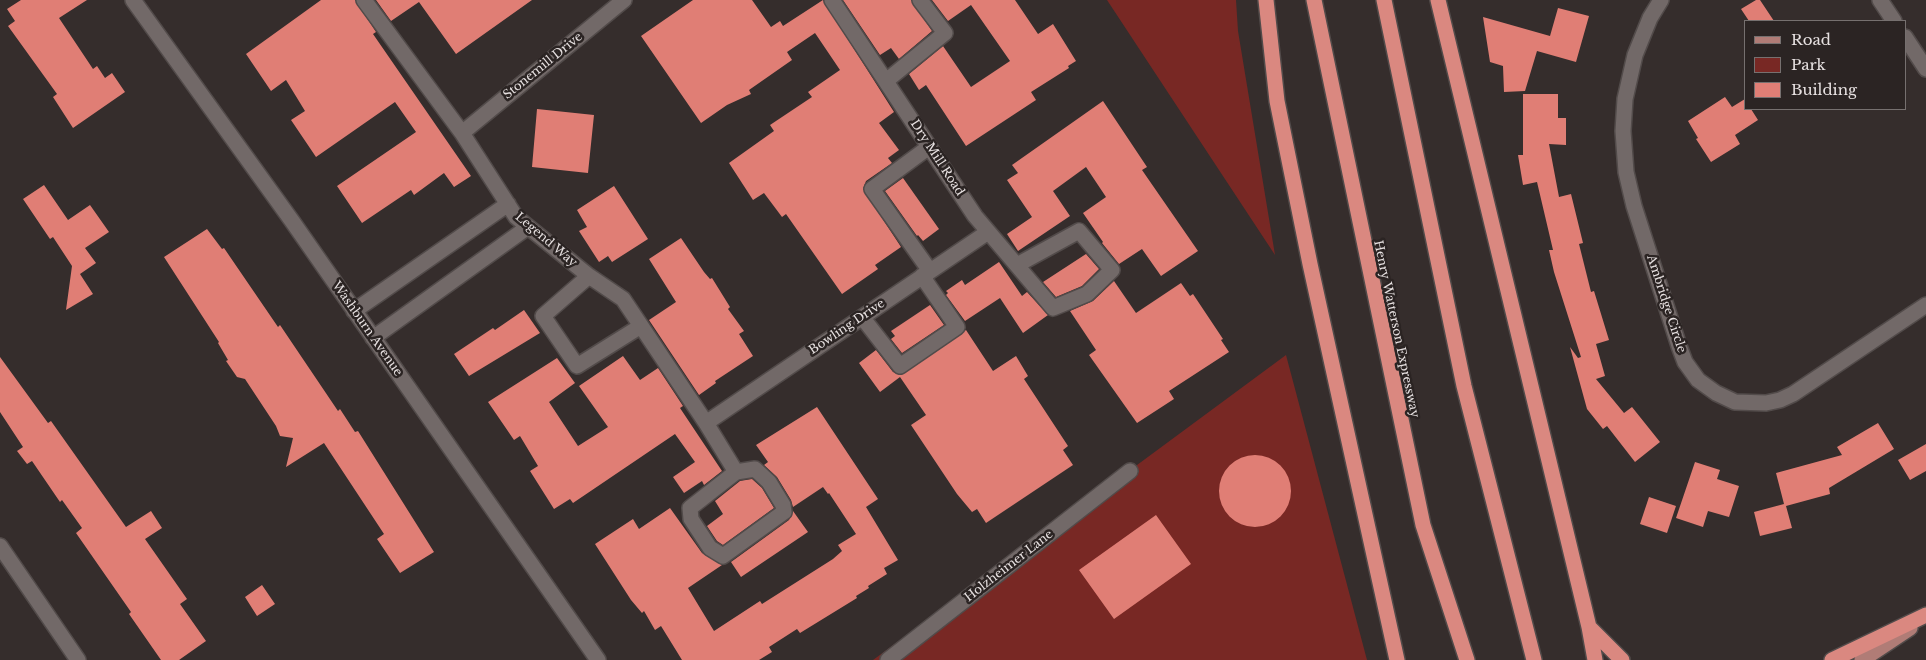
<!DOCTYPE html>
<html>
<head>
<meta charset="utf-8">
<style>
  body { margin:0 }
  #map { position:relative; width:1926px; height:660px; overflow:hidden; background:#352d2c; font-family:"Libre Baskerville",serif }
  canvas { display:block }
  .legend { position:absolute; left:1744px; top:20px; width:162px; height:90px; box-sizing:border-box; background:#2b2423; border:1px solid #76706f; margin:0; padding:6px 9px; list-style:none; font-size:15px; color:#e7e1e1 }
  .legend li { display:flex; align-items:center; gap:10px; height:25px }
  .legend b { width:25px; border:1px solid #76706f }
</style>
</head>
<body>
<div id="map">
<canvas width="1926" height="660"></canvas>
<ul class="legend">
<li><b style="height:6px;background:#b07c76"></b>Road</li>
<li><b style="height:14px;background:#782824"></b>Park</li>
<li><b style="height:14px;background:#e07e75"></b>Building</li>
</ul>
</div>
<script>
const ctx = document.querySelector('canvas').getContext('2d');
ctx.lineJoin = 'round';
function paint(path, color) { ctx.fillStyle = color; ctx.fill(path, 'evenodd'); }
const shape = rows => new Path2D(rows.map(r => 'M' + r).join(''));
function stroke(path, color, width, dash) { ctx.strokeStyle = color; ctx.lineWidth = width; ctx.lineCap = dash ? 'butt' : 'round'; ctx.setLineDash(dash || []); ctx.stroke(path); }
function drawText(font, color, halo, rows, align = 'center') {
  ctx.font = font + ' "Libre Baskerville",serif'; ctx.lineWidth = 5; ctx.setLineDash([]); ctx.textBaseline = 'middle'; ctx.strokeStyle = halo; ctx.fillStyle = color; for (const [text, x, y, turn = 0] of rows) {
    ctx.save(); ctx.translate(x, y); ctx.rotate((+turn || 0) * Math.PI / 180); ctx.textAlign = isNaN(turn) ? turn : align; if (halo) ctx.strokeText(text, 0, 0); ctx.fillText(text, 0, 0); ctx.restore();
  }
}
const green = shape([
  [1107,0,1236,0,1238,31,1275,255],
  [1286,355,1367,660,873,660]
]);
const building = shape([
  [21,0,87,0,59,18,93,69,97,66,105,78,112,73,125,92,73,128,53,97,57,94,8,26,15,21,7,9],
  [321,0,355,0,376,32,373,34,471,176,454,187,444,173,414,195,411,190,362,223,337,186,416,132,395,102,316,157,291,120,305,111,286,80,271,91,246,54],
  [376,0,532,0,456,54,419,2,391,21],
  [693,0,752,0,771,27,780,21,783,26,823,0,894,112,879,123,899,150,888,158,892,163,866,181,863,189,901,247,875,265,878,269,842,294,786,214,782,217,764,193,753,200,729,163,774,131,770,125,812,97,808,92,840,70,815,33,787,52,792,60,749,90,751,94,727,105,701,123,641,36],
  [843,0,911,0,932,31,899,59,891,48,880,55],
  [932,0,1015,0,1038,34,1053,24,1076,61,1068,66,1069,68,1031,92,1036,100,966,146,926,85,919,90,909,74,943,46,971,87,1010,61,971,5,948,21],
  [1756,0,1760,0,1774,21,1749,21,1741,9],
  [1558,8,1589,16,1576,62,1537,51,1525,91,1504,92,1503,66,1490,62,1483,17,1550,36],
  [1523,94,1558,94,1558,118,1566,118,1566,145,1549,144,1559,197,1571,194,1583,243,1579,244,1591,292,1594,291,1609,340,1596,344,1605,376,1596,379,1624,413,1632,407,1660,442,1635,462,1607,426,1603,429,1587,409,1570,347,1578,358,1581,357,1554,272,1549,250,1553,250,1537,182,1523,185,1518,155,1523,155],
  [1725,97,1732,107,1745,99,1745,109,1751,109,1758,120,1735,135,1740,144,1711,162,1696,139,1698,138,1688,121],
  [1103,101,1147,167,1142,170,1198,251,1161,276,1142,249,1119,264,1102,243,1103,242,1083,213,1106,197,1086,167,1053,191,1070,216,1018,251,1007,234,1032,217,1007,180,1018,173,1012,165],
  [537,109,594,115,588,173,532,167],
  [903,178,939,229,923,241,918,235,917,236,885,191],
  [44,185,68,220,90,205,109,232,85,248,96,263,80,274,93,294,66,310,72,266,53,237,50,239,23,199],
  [614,186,648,239,612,262,608,256,599,262,579,231,587,227,577,210],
  [207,229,222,249,224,248,278,327,280,325,338,411,340,409,355,432,358,431,434,552,400,573,377,539,384,534,324,443,286,467,293,438,280,436,276,426,245,379,237,377,226,361,228,360,218,343,219,342,164,257],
  [681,238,704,272,710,279,712,278,730,307,728,309,744,331,739,334,753,356,715,381,716,383,699,395,649,320,676,302,649,259],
  [1086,254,1099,269,1082,286,1056,297,1043,282],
  [999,262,1022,296,1027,292,1048,315,1023,333,1000,298,965,321,946,295,948,293,946,291,962,280,965,285],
  [1114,281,1136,313,1181,283,1190,296,1193,294,1223,339,1221,340,1229,352,1169,391,1174,399,1137,423,1089,355,1096,350,1070,311,1093,301],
  [930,305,944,325,902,353,891,339,895,336,891,331],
  [524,310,540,333,469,376,454,354,493,328,495,330],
  [966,330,993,371,1016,356,1028,376,1024,379,1068,446,1063,450,1073,465,986,523,977,509,972,512,957,494,911,425,926,415,900,377,880,392,859,363,876,350,893,372,901,375],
  [623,356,640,380,658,368,683,406,680,408,722,471,704,485,702,481,684,493,673,477,695,462,675,434,573,503,570,499,554,509,530,471,538,466,520,436,514,440,488,402,557,358,575,383,549,402,578,446,608,427,579,386],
  [0,357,48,423,51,421,126,527,151,511,162,528,145,539,187,599,180,604,206,641,179,660,161,660,129,614,131,612,76,533,82,528,62,500,60,502,32,461,27,464,17,451,23,447,0,412],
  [817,407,878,499,866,507,898,560,884,568,887,574,868,586,869,588,856,596,857,598,800,633,797,629,769,647,772,652,759,660,682,660,661,626,655,630,644,611,642,613,631,600,595,544,633,519,639,529,670,508,702,553,722,565,688,588,714,631,760,601,762,604,833,559,842,551,838,545,856,534,829,493,828,494,823,487,793,507,791,500,777,477,764,465,768,462,756,445],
  [1878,423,1894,449,1829,488,1830,494,1786,506,1792,528,1760,536,1754,512,1784,504,1776,473,1842,455,1837,447],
  [1926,444,1926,471,1910,480,1898,460],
  '1219 491a36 36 0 1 1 72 0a36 36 0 1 1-72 0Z',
  [1695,462,1720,470,1717,479,1739,486,1729,517,1708,511,1703,527,1676,518],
  [752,479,762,488,774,508,723,545,717,541,707,526,723,514,715,501,740,481],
  [1649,497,1676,506,1667,533,1640,524],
  [793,511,808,532,741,577,731,562,789,520],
  [1156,515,1191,564,1114,619,1079,570],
  [262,585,275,604,257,616,245,597]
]);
const minor = shape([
  [133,0,292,221,598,660],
  [364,0,462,133,516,217,589,276,623,299,706,423,736,472],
  [832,0,975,216,1053,308,1087,294,1112,270,1079,231,1017,265],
  [1661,0,1650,18,1635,55,1625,99,1623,131,1626,172,1634,206,1679,346,1685,362,1698,380,1716,393,1735,402,1766,403,1780,400,1793,394,1926,305],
  [1880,0,1894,21],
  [1905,37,1926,69],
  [886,81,945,33,920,0],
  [462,133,624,0],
  [929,147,872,189,930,271],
  [589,276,543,316,577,366,641,326],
  [354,311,508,204],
  [862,317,900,366,957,327,922,276],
  [373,338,528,227],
  [706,423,988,232],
  [755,469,769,482,783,505,784,512,723,556,710,548,691,519,690,508,736,472,755,469],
  [0,546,78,660],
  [888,660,1130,471]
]);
const major = shape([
  [1862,660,1910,628]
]);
const highway = shape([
  [1266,0,1277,101,1310,264,1397,660],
  [1314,0,1423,525,1467,660],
  [1384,0,1464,386,1534,660],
  [1438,0,1589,627,1595,660],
  [1589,627,1622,660],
  [1832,660,1926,615]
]);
const streetNames = [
  ["Stonemill Drive",543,66,-39],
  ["Dry Mill Road",937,158,57],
  ["Legend Way",546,240,40],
  ["Ambridge Circle",1666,304,72],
  ["Bowling Drive",847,327,-34],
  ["Washburn Avenue",367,329,55],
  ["Henry Watterson Expressway",1396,329,78],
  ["Holzheimer Lane",1009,566,-38]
];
paint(green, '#782824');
paint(building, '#e07e75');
stroke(minor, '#524b4a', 18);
stroke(major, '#524b4a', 18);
stroke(highway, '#524b4a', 18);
stroke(minor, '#726968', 15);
stroke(major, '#b07c76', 15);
stroke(highway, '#da8880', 15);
drawText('12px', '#e7e1e1', '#2b2423', streetNames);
</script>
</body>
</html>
